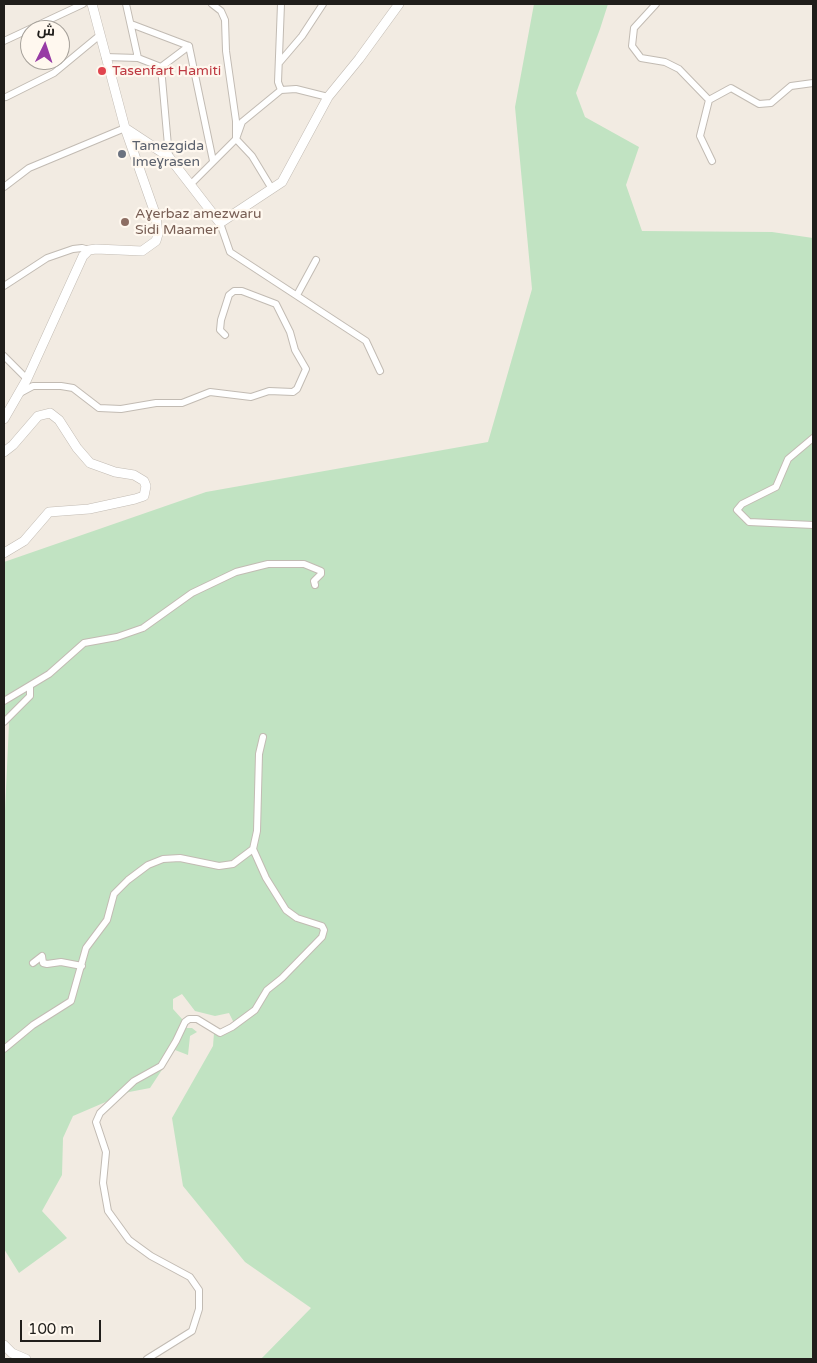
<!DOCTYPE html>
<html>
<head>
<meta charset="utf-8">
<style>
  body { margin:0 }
  #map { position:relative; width:817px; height:1363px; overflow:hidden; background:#f2ebe2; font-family:"Varela Round",Cairo,sans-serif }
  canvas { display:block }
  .frame { position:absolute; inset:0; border:5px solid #201e1b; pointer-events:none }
  .north { position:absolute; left:20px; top:20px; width:50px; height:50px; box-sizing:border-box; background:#fff8ef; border:1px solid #a6a19a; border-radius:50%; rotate:4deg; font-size:14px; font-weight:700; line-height:20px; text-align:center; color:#201e1b }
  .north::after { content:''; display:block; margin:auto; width:18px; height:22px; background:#973ba5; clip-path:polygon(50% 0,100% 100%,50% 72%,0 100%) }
  .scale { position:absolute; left:20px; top:1320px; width:81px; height:22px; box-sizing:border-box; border:2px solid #201e1b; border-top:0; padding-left:6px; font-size:15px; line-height:18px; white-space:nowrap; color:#201e1b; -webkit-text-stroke:4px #fff8ef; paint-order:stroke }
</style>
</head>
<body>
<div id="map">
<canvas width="817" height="1363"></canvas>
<div class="frame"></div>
<div class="north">ش</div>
<div class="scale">100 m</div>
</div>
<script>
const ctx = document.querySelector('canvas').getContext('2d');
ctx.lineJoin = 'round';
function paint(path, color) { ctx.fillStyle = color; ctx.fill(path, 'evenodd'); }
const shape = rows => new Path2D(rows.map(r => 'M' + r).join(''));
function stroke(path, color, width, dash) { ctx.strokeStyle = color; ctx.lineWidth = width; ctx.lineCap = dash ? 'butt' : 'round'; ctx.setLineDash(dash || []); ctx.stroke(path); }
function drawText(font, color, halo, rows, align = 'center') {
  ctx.font = font + ' "Varela Round",sans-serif'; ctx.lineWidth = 4.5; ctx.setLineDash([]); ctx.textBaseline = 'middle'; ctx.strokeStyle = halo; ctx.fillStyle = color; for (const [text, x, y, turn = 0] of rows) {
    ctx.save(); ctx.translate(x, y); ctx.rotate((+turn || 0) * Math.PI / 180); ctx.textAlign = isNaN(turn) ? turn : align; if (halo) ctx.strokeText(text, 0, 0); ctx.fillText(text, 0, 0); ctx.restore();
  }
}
const green = shape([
  [534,4,608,4,600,29,576,93,585,117,639,147,626,185,642,231,772,232,813,238,813,1359,261,1359,311,1308,245,1262,183,1186,172,1118,213,1046,214,1033,234,1023,229,1013,215,1016,195,1011,182,994,173,999,173,1009,182,1019,185,1028,192,1028,197,1032,190,1036,188,1055,175,1050,150,1088,129,1092,73,1116,63,1138,62,1175,42,1211,67,1238,19,1273,4,1249,4,832,9,724,4,713,4,562,206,492,488,442,532,289,515,107]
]);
const street = shape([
  [212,4,221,11,225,20,226,51,236,121,236,139,252,156,272,189],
  [656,4,634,28,632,46,641,58,665,62,679,69,709,100],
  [131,24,189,46,213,161],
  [4,41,83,4],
  [105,57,138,58,126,4],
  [138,58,161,67,169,157],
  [279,63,302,36,323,4],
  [161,67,189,46],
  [281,90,278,82,281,4],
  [6,97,54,73,100,35],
  [712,161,700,136,709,100,731,88,759,104,771,103,791,86,813,83],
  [190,185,236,139,242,122,281,90,296,89,328,97],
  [4,187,29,168,125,128],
  [220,223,230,252,366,341,380,371],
  [4,286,47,258,73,249,82,248,89,250],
  [297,295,316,260],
  [4,356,27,379],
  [20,393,33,386,61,386,73,388,99,408,121,409,156,403,182,403,210,392,251,397,269,391,293,392,297,389,306,369,295,350,290,332,276,304,242,291,234,291,229,295,221,320,220,330,225,335],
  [813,438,788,459,776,487,742,504,737,510,749,522,813,525],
  [4,701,49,674,84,643,117,637,143,628,192,593,236,572,268,564,304,564,321,571,321,574,314,581,315,585],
  [4,722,30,696,30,687],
  [33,963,42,956,43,963,47,964,61,962,82,966],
  [4,1049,33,1025,71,1001,86,948,107,920,114,894,128,880,148,865,163,859,180,858,219,866,233,864,253,849,257,831,259,754,263,737],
  [147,1359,192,1331,199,1309,199,1290,190,1277,151,1256,129,1240,108,1211,103,1183,106,1152,96,1122,100,1113,134,1081,161,1066,176,1041,185,1022,189,1019,197,1019,220,1033,232,1027,255,1010,267,990,282,978,322,937,324,930,322,926,297,918,286,910,266,878,253,849]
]);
const secondary = shape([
  [125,128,169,157,220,223,282,182,328,97,359,59,399,4],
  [4,419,27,379,83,256,89,250,96,249,142,251,156,241,158,234,156,216,125,128,92,4],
  [4,452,13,445,38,416,50,413,59,420,77,448,90,463,115,472,134,475,144,481,146,486,144,496,135,499,89,509,49,512,24,541,4,553],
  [4,1345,12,1353,26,1359]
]);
const markers = [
  [102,71,5,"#e0444e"],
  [122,154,5,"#6b7280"],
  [125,222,5,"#8d6e63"]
];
const healthNames = [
  ["Tasenfart Hamiti",112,71]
];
const worshipNames = [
  ["Tamezgida",132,146],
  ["Imeɣrasen",132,162]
];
const educationNames = [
  ["Aɣerbaz amezwaru",135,214],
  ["Sidi Maamer",135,230]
];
paint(green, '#c1e3c2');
stroke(street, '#c2bbb3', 8);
stroke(secondary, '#c2bbb3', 10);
stroke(street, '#fff', 6);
stroke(secondary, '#fff', 9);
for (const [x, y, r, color] of markers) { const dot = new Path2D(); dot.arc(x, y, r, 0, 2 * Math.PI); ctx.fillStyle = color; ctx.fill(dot); stroke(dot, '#fff8ef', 2); }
drawText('14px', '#be3a42', '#fff8ef', healthNames, 'left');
drawText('14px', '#5b616d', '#fff8ef', worshipNames, 'left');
drawText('14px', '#785e54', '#fff8ef', educationNames, 'left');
</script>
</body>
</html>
